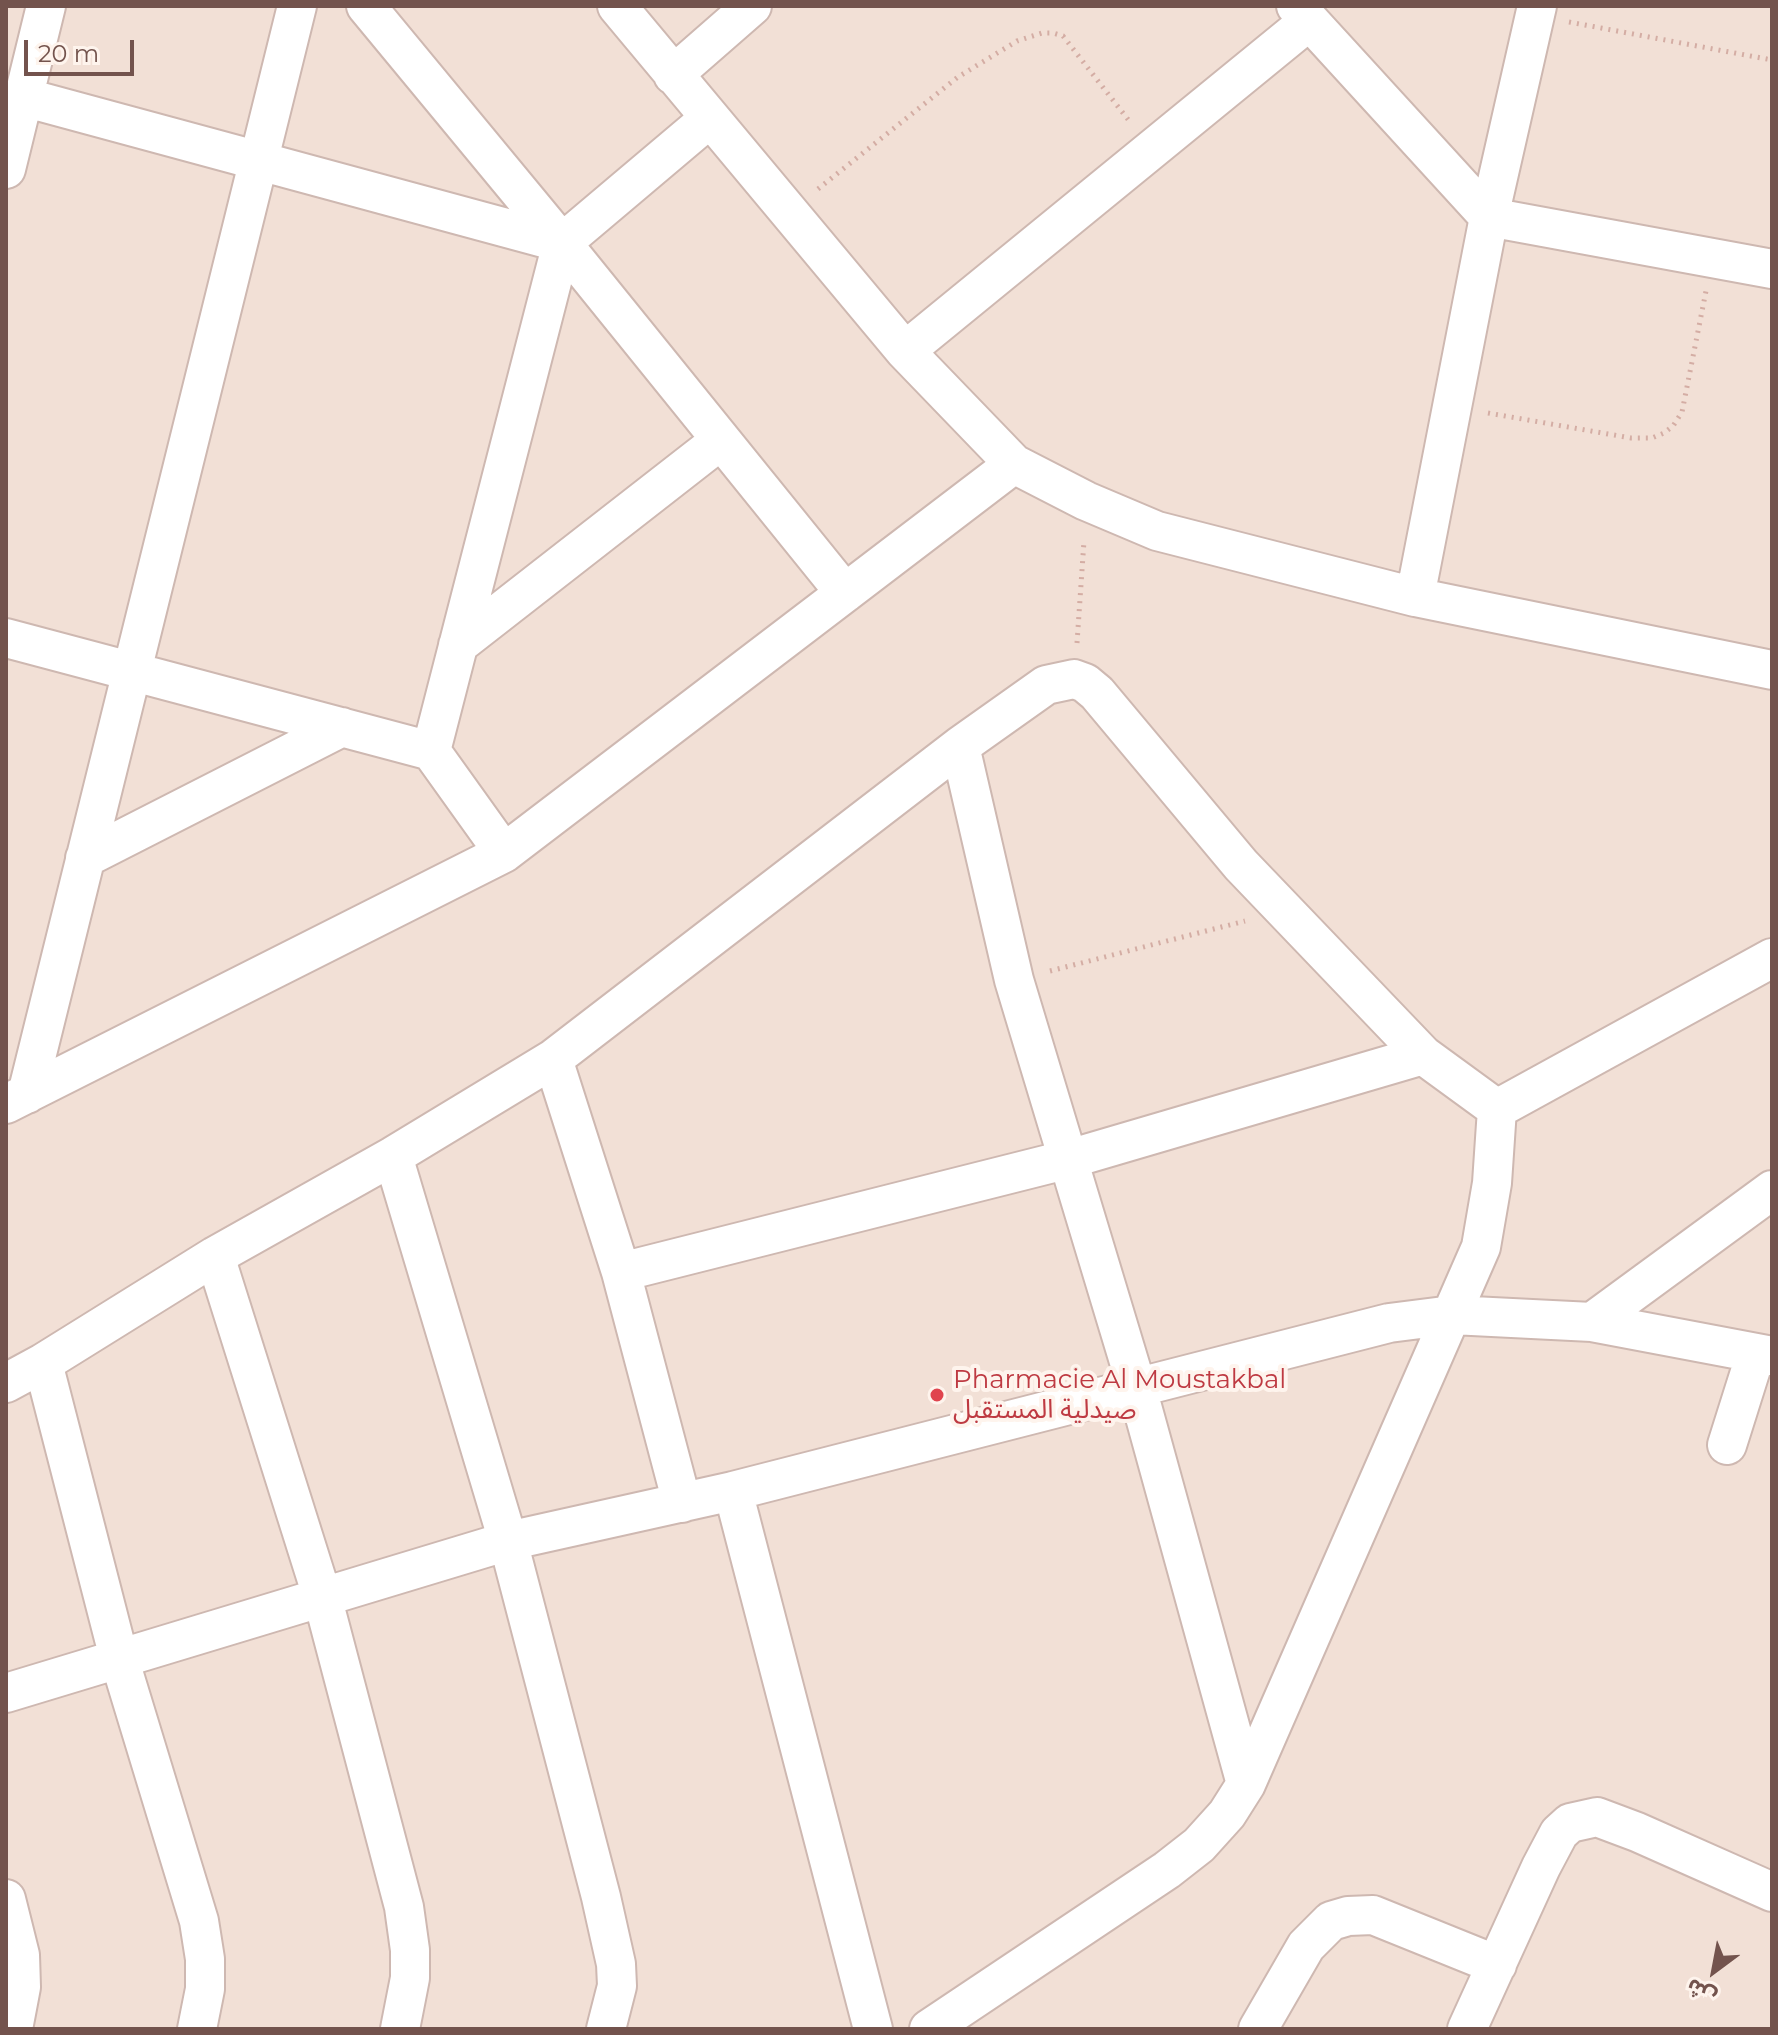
<!DOCTYPE html>
<html>
<head>
<meta charset="utf-8">
<style>
  body { margin:0 }
  #map { position:relative; width:1778px; height:2035px; overflow:hidden; background:#fbefe7; font-family:Montserrat,"Noto Sans Arabic",sans-serif }
  canvas { display:block }
  .frame { position:absolute; inset:0; border:8px solid #73534d; pointer-events:none }
  .north { position:absolute; left:1674px; top:1931px; width:80px; height:80px; -webkit-text-stroke:6px #fef4ed; paint-order:stroke; rotate:212deg; font-size:22px; font-weight:700; line-height:32px; text-align:center; color:#73534d }
  .north::after { content:''; display:block; margin:auto; width:28px; height:36px; background:#73534d; clip-path:polygon(50% 0,100% 100%,50% 72%,0 100%) }
  .scale { position:absolute; left:24px; top:40px; width:110px; height:36px; box-sizing:border-box; border:4px solid #73534d; border-top:0; padding-left:10px; font-size:24px; line-height:28px; white-space:nowrap; color:#73534d; -webkit-text-stroke:6px #fef4ed; paint-order:stroke }
</style>
</head>
<body>
<div id="map">
<canvas width="1778" height="2035"></canvas>
<div class="frame"></div>
<div class="north">ش</div>
<div class="scale">20 m</div>
</div>
<script>
const ctx = document.querySelector('canvas').getContext('2d');
ctx.lineJoin = 'round';
function paint(path, color) { ctx.fillStyle = color; ctx.fill(path, 'evenodd'); }
const shape = rows => new Path2D(rows.map(r => 'M' + r).join(''));
function stroke(path, color, width, dash) { ctx.strokeStyle = color; ctx.lineWidth = width; ctx.lineCap = dash ? 'butt' : 'round'; ctx.setLineDash(dash || []); ctx.stroke(path); }
function drawText(font, color, halo, rows, align = 'center') {
  ctx.font = font + ' Montserrat,"Noto Sans Arabic",sans-serif'; ctx.lineWidth = 8; ctx.setLineDash([]); ctx.textBaseline = 'middle'; ctx.strokeStyle = halo; ctx.fillStyle = color; for (const [text, x, y, turn = 0] of rows) {
    ctx.save(); ctx.translate(x, y); ctx.rotate((+turn || 0) * Math.PI / 180); ctx.textAlign = isNaN(turn) ? turn : align; if (halo) ctx.strokeText(text, 0, 0); ctx.fillText(text, 0, 0); ctx.restore();
  }
}
const residential = shape([
  [6,6,1772,6,1772,2029,6,2029]
]);
const path = shape([
  [1569,22,1772,60],
  [818,189,958,77,1017,41,1042,33,1053,33,1063,36,1130,122],
  [1488,413,1631,438,1652,438,1664,433,1673,426,1682,412,1706,291],
  [1077,643,1084,541],
  [1050,971,1245,921]
]);
const street = shape([
  [366,6,562,243,845,593],
  [617,6,905,351,1014,464,1086,501,1157,531,1415,597,1772,670],
  [1296,6,1489,217,1772,269],
  [673,75,752,6],
  [23,97,562,243],
  [6,169,46,6],
  [905,351,1309,21],
  [1415,597,1489,217,1537,6],
  [6,638,431,751],
  [458,645,721,440],
  [960,746,1014,980,1137,1388,1246,1784],
  [504,853,431,751,562,243,710,118],
  [85,858,342,727],
  [553,1059,621,1272,682,1503],
  [27,1094,297,6],
  [6,1104,504,853,1014,464],
  [1497,1109,1772,958],
  [393,1156,508,1541,601,1897,616,1964,617,1986,606,2029],
  [215,1256,322,1596,404,1907,410,1950,410,1978,400,2029],
  [621,1272,1069,1159,1423,1055],
  [1592,1322,1772,1190],
  [43,1363,119,1658,199,1921,205,1959,205,1989,197,2029],
  [6,1383,43,1363,215,1256,393,1156,553,1059,960,746,1046,685,1074,679,1085,683,1097,693,1241,865,1423,1055,1497,1109,1492,1183,1481,1247,1246,1784,1227,1814,1199,1845,1167,1870,929,2029],
  [1727,1445,1756,1353],
  [733,1491,873,2029],
  [6,1693,508,1541,733,1491,1389,1323,1452,1315,1592,1322,1772,1356],
  [6,1899,20,1955,21,1987,13,2029],
  [1258,2029,1306,1946,1331,1921,1348,1916,1373,1915,1497,1965],
  [1467,2029,1541,1867,1559,1833,1570,1823,1597,1817,1637,1832,1772,1892]
]);
const markers = [
  [937,1395,8,"#e0444e"]
];
const healthNames = [
  ["Pharmacie Al Moustakbal",953,1380],
  ["صيدلية المستقبل",953,1410]
];
paint(residential, '#f2e0d6');
stroke(street, '#ceb8b1', 42);
stroke(path, '#d4ada4', 5, [2, 6]);
stroke(street, '#fff', 38);
for (const [x, y, r, color] of markers) { const dot = new Path2D(); dot.arc(x, y, r, 0, 2 * Math.PI); ctx.fillStyle = color; ctx.fill(dot); stroke(dot, '#fef4ed', 3); }
drawText('26px', '#be3a42', '#fef4ed', healthNames, 'left');
</script>
</body>
</html>
